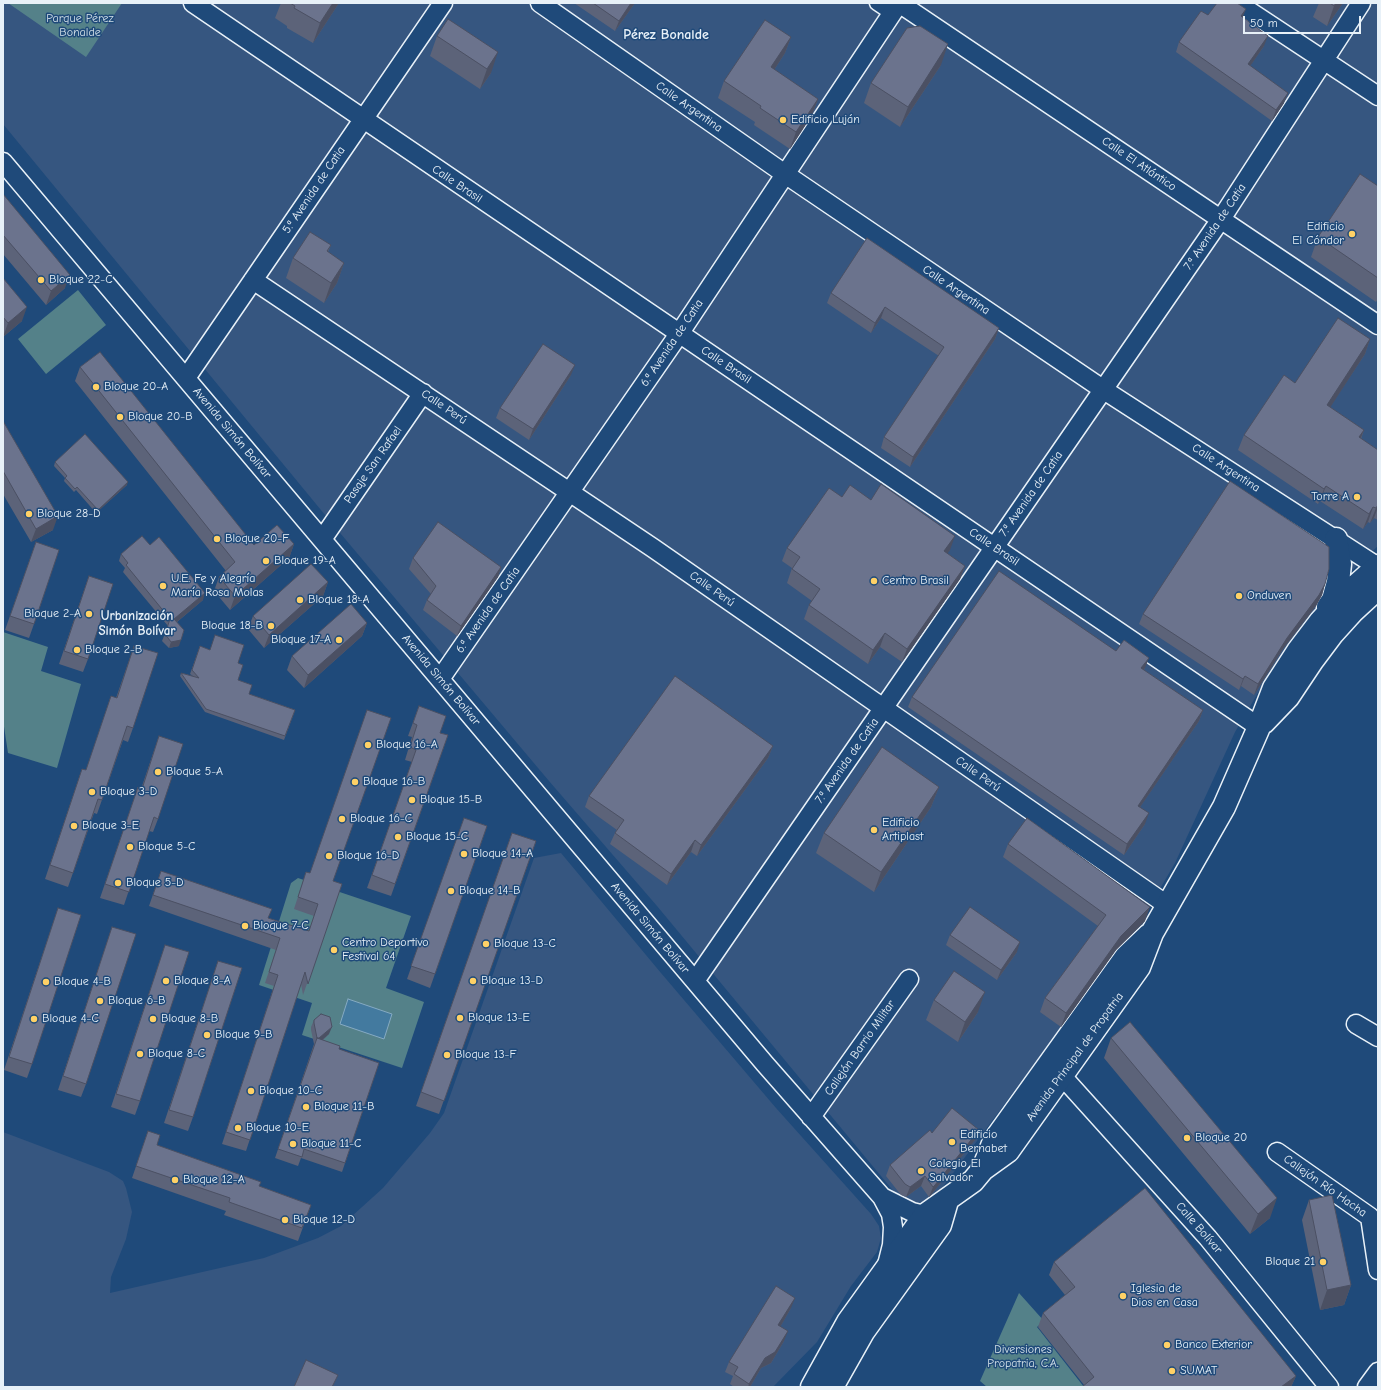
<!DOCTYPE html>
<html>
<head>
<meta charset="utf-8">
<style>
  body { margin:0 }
  #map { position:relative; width:1381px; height:1390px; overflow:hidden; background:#1f4a7a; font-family:"Comic Neue",sans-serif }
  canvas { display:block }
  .frame { position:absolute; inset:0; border:4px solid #e8f1f8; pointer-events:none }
  .scale { position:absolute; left:1243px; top:16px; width:118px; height:18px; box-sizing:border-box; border:2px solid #e8f1f8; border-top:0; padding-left:5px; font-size:12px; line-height:14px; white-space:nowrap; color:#e8f1f8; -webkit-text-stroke:3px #1f4a7a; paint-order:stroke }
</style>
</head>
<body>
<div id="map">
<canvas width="1381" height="1390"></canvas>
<div class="frame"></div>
<div class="scale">50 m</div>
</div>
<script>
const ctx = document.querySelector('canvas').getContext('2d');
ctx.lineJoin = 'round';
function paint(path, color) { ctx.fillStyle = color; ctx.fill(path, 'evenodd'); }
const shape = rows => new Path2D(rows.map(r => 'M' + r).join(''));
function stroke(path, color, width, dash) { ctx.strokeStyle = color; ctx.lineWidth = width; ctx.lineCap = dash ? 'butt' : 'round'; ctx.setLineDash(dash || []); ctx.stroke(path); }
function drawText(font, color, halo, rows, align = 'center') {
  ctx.font = font + ' "Comic Neue",sans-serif'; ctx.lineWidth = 3; ctx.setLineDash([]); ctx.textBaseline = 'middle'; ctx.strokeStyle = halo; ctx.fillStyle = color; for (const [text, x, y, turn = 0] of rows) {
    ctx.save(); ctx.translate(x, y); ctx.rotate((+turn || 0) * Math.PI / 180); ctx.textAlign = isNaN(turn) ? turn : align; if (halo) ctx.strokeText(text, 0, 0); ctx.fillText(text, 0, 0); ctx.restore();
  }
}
const built = shape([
  [3,3,1378,3,1378,546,1322,598,1262,686,1235,732,1175,863,1141,921,933,1200,918,1203,900,1199,657,906,549,781,330,521,3,124],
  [561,853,661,973,776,1108,871,1214,879,1226,881,1238,877,1252,851,1286,817,1342,773,1387,3,1387,3,1132,109,1172,123,1181,126,1188,132,1212,126,1239,111,1277,110,1293,264,1258,318,1238,341,1226,383,1188,430,1133,444,1113,534,858]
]);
const green = shape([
  [8,3,122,3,86,57],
  [78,290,106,325,46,374,18,339],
  [3,632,48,647,41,671,81,684,57,768,8,753,3,720],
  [298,878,411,916,386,988,424,1002,402,1068,302,1035,312,1003,259,985,291,883],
  [1019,1293,1044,1321,1037,1327,1084,1387,987,1387,980,1381]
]);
const water = shape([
  [348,999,392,1014,384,1039,340,1024,348,999]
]);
const pedestrian = shape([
  [877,3,892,13]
]);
const minor = shape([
  [193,3,1259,727],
  [540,3,785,174,1104,390,1378,567],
  [899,3,1378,325],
  [1237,3,1378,96],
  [3,162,765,1064,882,1197,891,1214,893,1227,892,1245,887,1265],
  [253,280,653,548,1167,905],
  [186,378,443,3],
  [323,538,423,393],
  [440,679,679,334,899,3],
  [695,981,1221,219,1361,3],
  [1356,1024,1378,1037],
  [1062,1076,1208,1238,1329,1387],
  [811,1117,909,979],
  [1277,1152,1370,1217,1378,1270],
  [882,1197,912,1212,925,1215],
  [1367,1387,1378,1372]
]);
const secondary = shape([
  [1328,607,1333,600,1338,582,1340,564,1336,539],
  [1264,722,1288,697,1312,661,1333,633,1352,612,1378,588],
  [983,1169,994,1141,1126,957,1149,935],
  [812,1387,848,1322,925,1215,973,1181,983,1169,1008,1151,1139,967,1152,933,1224,807,1259,727,1274,688,1298,651,1320,622,1340,600,1378,566],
  [832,1387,863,1332,940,1225,947,1201]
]);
const wall = shape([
  [281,3,339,3,313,43,287,28,287,26,275,18],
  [574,3,635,3,615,31],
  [1319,3,1343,3,1327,26,1313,17],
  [1208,15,1243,18,1264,46,1250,66,1284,103,1272,121,1176,52,1179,42],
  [448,19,491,73,480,89,430,56,437,36],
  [791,37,785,53,774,70,818,99,812,115,790,149,754,125,755,122,718,98,724,81],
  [941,65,900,127,864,103,871,83],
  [1378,186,1378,299,1376,302,1311,257,1318,237],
  [3,194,65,288,46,305,3,254],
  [331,245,328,252,344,263,337,283,324,303,286,278,293,258],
  [3,278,22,321,3,337],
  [831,293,999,328,995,339,910,467,881,448,884,437,939,356,881,318,871,333,827,303],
  [1370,339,1365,354,1330,407,1364,430,1361,439,1378,450,1378,520,1374,518,1370,523,1368,522,1363,529,1320,501,1318,504,1238,450,1244,435,1295,383],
  [80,367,254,545,294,544,289,558,230,610,214,591,219,577,226,571,75,381],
  [571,375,529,440,496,418,500,408],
  [3,421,53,530,31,542,3,494],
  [55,462,127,485,96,513,76,490,74,492,64,481,65,478,54,466],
  [871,500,950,550,947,553,965,566,960,579,902,662,880,647,868,664,804,619,809,605,812,601,787,583,792,568,782,561,787,548],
  [36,542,34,624,29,638,5,630],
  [150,545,203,600,177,622,179,646,169,648,162,641,168,626,123,572,125,568,119,561,121,554],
  [413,558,501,567,498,577,457,636,423,610,427,600,431,594,409,569],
  [89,576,88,659,83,672,59,664],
  [328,582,323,596,264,648,248,629,253,616],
  [1325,584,1322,595,1316,606,1283,649,1254,695,1241,686,1239,690,1139,624,1143,614],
  [367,623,362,636,304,688,287,670,292,656],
  [134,646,133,728,128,742,123,740,97,814,94,813,68,887,45,879,82,769,86,770,116,698],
  [200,646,238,663,238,680,249,694,295,710,284,740,205,712,180,676,181,673,193,676,190,674],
  [1116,651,1145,668,1144,670,1203,710,1199,721,1140,807,1145,824,1124,855,908,707,912,697],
  [419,706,440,733,448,735,391,896,367,888,412,762,405,760,412,737,408,736],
  [159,736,158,819,153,832,149,831,124,905,100,898,138,787,141,789],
  [773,746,768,758,697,856,691,852,667,885,610,844,615,833,617,830,585,807,589,796],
  [939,787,931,807,874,892,816,853,824,833],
  [464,818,487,826,430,988,407,979],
  [512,833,536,841,439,1114,416,1106],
  [1008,844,1145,921,1116,950,1061,1027,1040,1012,1045,998,1098,926,1003,857],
  [161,871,268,918,309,931,314,916,294,909,306,872,342,884,303,995,301,984,246,1151,222,1144,274,986,265,983,276,950,149,906],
  [58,908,32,1064,27,1078,4,1070],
  [112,927,86,1084,81,1097,58,1090],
  [950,935,1017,952,997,980,946,945],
  [165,945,140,1101,135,1115,111,1107],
  [218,961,193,1117,188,1131,164,1123],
  [934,1000,978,1012,958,1042,926,1020],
  [314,1020,329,1034,323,1040,339,1049,379,1063,342,1172,301,1158,298,1166,275,1158,314,1044,311,1030,311,1027],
  [1111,1038,1270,1218,1250,1234,1104,1058],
  [979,1130,975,1140,931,1195,929,1197,921,1186,906,1197,901,1195,886,1176,890,1165,932,1133],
  [148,1131,157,1145,259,1186,311,1205,298,1241,224,1215,226,1211,132,1178],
  [1309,1200,1351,1285,1344,1305,1320,1310,1302,1220],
  [1054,1262,1296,1376,1291,1387,1082,1387,1084,1385,1038,1327,1043,1313,1065,1295,1049,1275],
  [791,1308,780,1327,784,1341,771,1363,761,1368,750,1387,734,1387,730,1384,733,1376,725,1372,729,1362]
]);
const shadedWall = shape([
  [333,3,339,3,313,43,320,23],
  [631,3,635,3,615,31,619,21],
  [1336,3,1343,3,1327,26,1334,6],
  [1246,9,1242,19,1241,16],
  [1268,36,1264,46,1244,75,1248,64],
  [791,37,785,53,765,84,771,67],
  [948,44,941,65,900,127,908,107],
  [498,52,491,73,480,89,487,69],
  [1288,93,1284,103,1272,121,1276,110],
  [818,99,812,115,790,149,796,132],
  [344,263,337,283,324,303,331,283],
  [70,275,65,288,46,305,51,291],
  [27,307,22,321,3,337,8,323],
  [885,307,881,318,871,333,875,323],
  [999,328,995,339,910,467,913,457],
  [1370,339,1365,354,1322,420,1327,405],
  [575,365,571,375,529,440,533,429],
  [1364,430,1358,445,1359,437],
  [128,482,127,485,96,513,98,510],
  [1326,486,1320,501,1318,504,1324,489],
  [1378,505,1378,507,1374,518,1370,523,1376,508],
  [1373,507,1368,522,1363,529,1369,514],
  [58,516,53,530,31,542,36,529],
  [955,536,950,550,939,565,944,551],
  [294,544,289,558,230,610,235,596],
  [965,566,960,579,902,662,907,649],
  [501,567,498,577,457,636,461,626],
  [328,582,323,596,264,648,269,635],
  [1325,584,1322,595,1316,606,1283,649,1254,695,1258,684,1287,638],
  [205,593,203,600,172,626,174,619],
  [367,623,362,636,304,688,308,675],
  [885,633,880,647,868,664,873,650],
  [181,640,179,646,169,648,171,642],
  [1149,658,1145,668,1137,679,1141,668],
  [1245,676,1241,686,1239,690,1243,679],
  [1203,710,1199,721,1134,816,1138,806],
  [773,746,768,758,697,856,701,845],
  [939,787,931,807,874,892,881,872],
  [1149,813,1145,824,1124,855,1127,844],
  [695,840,691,852,667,885,671,874],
  [1150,907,1145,921,1116,950,1061,1027,1066,1013,1121,936],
  [1020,942,1017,952,997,980,1001,970],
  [985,992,978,1012,958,1042,965,1022],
  [332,1027,329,1034,315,1046,317,1040],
  [979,1130,975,1140,931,1195,929,1197,933,1187],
  [925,1176,921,1186,906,1197,910,1187],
  [1277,1198,1270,1218,1250,1234,1258,1214],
  [1351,1285,1344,1305,1320,1310,1327,1290],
  [795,1298,791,1308,775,1336,778,1325],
  [788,1331,784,1341,771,1363,761,1368,750,1387,748,1387,749,1384,765,1358],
  [1296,1376,1291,1387,1281,1387]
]);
const building = shape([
  [290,3,333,3,320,23,294,8,295,6,290,3],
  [593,3,631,3,619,21,593,3],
  [1217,3,1237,3,1246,9,1241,16,1268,36,1248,64,1288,93,1276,110,1179,42,1201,11,1208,15,1217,3],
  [1330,3,1336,3,1334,6,1330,3],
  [448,19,498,52,487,69,437,36,448,19],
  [765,20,791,37,771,67,818,99,796,132,760,108,761,106,724,81,765,20],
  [920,26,948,44,908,107,871,83,907,28,920,26],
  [1360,174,1378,186,1378,278,1318,237,1360,174],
  [3,194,70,275,51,291,3,235,3,194],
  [310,232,331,245,327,251,344,263,331,283,293,258,310,232],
  [867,238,999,328,913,457,884,437,944,347,885,307,875,323,831,293,867,238],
  [3,278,27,307,8,323,3,317,3,278],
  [1338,318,1370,339,1327,405,1364,430,1359,437,1378,450,1378,505,1376,508,1373,507,1369,514,1326,486,1324,489,1244,435,1284,375,1295,383,1338,318],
  [543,344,575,365,533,429,500,408,543,344],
  [100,352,254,545,277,525,294,544,235,596,219,577,235,562,80,367,100,352],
  [3,421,58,516,36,529,3,471,3,421],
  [85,434,128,482,98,510,77,487,75,489,65,478,67,476,55,462,85,434],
  [1230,481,1329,547,1329,569,1325,584,1319,595,1287,638,1258,684,1245,676,1243,679,1143,614,1230,481],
  [881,484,955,536,944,551,965,566,907,649,885,633,873,650,809,605,820,589,792,569,800,557,787,548,829,488,842,497,850,485,871,500,881,484],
  [438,522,501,567,461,626,427,600,436,586,413,558,438,522],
  [142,536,150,545,159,537,205,593,174,619,184,630,181,640,171,642,165,634,170,619,126,565,128,563,121,554,142,536],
  [36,542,59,550,34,624,10,616,36,542],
  [311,564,328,582,269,635,253,616,311,564],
  [999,571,1116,651,1124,640,1149,658,1141,668,1203,710,1138,806,1149,813,1127,844,912,697,999,571],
  [89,576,113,584,88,659,64,651,89,576],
  [351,604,367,623,308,675,292,656,351,604],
  [215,635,244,645,238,663,243,665,238,680,252,685,249,694,295,710,285,736,206,709,181,673,199,678,192,670,200,646,210,650,215,635],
  [134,646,158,653,133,728,127,726,102,800,98,799,73,873,50,865,82,769,86,770,111,696,117,698,134,646],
  [675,676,773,746,701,845,695,840,671,874,615,833,624,820,589,796,675,676],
  [419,706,446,716,440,733,448,735,395,884,372,875,416,750,410,747,417,725,413,723,419,706],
  [367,710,391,718,333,881,342,884,308,984,305,972,250,1140,226,1132,278,975,269,972,280,938,153,895,161,871,272,909,268,918,309,931,318,904,298,897,306,872,310,873,367,710],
  [159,736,183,744,158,819,154,817,129,892,105,884,138,787,142,789,159,736],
  [882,747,939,787,881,872,824,833,882,747],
  [464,818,487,826,435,974,411,966,464,818],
  [1027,818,1150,907,1121,936,1066,1013,1045,998,1106,915,1008,844,1027,818],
  [512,833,536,841,444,1101,421,1092,512,833],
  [970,907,1020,942,1001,970,950,935,970,907],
  [58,908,81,915,32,1064,9,1057,58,908],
  [112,927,136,934,86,1084,63,1076,112,927],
  [165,945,189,952,140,1101,116,1094,165,945],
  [218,961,242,968,193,1117,169,1110,218,961],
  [954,971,985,992,965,1022,934,1000,954,971],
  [321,1014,330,1017,332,1027,319,1038,317,1038,314,1023,314,1020,321,1014],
  [1130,1022,1277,1198,1258,1214,1111,1038,1130,1022],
  [317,1038,340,1046,339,1049,379,1063,345,1163,304,1149,302,1157,278,1149,317,1038],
  [952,1108,979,1130,935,1185,933,1187,925,1176,910,1187,905,1184,890,1165,930,1130,932,1133,952,1108],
  [148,1131,160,1135,157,1145,261,1182,259,1186,311,1205,302,1228,229,1202,230,1198,136,1166,148,1131],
  [1145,1188,1296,1376,1281,1387,1082,1387,1094,1377,1043,1313,1075,1287,1054,1262,1145,1188],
  [1332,1195,1351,1285,1327,1290,1309,1200,1332,1195],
  [776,1286,795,1298,778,1325,788,1331,775,1352,765,1358,749,1384,734,1374,738,1367,729,1362,776,1286],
  [306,1360,338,1375,332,1387,294,1387,306,1360]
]);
const markers = [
  [783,120,4,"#ffd166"],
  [1352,234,4,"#ffd166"],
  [41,280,4,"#ffd166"],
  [96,387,4,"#ffd166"],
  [120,417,4,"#ffd166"],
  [1357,497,4,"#ffd166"],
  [29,514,4,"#ffd166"],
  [217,539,4,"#ffd166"],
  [266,561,4,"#ffd166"],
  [874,581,4,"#ffd166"],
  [163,586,4,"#ffd166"],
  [1239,596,4,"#ffd166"],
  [300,600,4,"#ffd166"],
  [89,614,4,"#ffd166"],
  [271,626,4,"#ffd166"],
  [339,640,4,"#ffd166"],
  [77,650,4,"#ffd166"],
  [368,745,4,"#ffd166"],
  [158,772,4,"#ffd166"],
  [355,782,4,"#ffd166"],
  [92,792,4,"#ffd166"],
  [412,800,4,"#ffd166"],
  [342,819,4,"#ffd166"],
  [74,826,4,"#ffd166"],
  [874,830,4,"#ffd166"],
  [398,837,4,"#ffd166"],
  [130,847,4,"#ffd166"],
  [464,854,4,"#ffd166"],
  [329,856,4,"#ffd166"],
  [118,883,4,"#ffd166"],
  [451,891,4,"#ffd166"],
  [245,926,4,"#ffd166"],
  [486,944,4,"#ffd166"],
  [334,950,4,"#ffd166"],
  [166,981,4,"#ffd166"],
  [473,981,4,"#ffd166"],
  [46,982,4,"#ffd166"],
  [100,1001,4,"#ffd166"],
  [460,1018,4,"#ffd166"],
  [34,1019,4,"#ffd166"],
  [153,1019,4,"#ffd166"],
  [207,1035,4,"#ffd166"],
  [140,1054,4,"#ffd166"],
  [447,1055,4,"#ffd166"],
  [251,1091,4,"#ffd166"],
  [306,1107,4,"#ffd166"],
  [238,1128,4,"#ffd166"],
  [1187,1138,4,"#ffd166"],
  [952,1142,4,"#ffd166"],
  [293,1144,4,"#ffd166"],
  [921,1171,4,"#ffd166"],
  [175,1180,4,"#ffd166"],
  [285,1220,4,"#ffd166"],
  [1323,1262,4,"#ffd166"],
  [1123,1296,4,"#ffd166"],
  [1167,1345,4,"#ffd166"],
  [1172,1371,4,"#ffd166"]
];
const parkNames = [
  ["Parque Pérez",80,19],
  ["Bonalde",80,33],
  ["Diversiones",1023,1350],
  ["Propatria, C.A.",1023,1364]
];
const streetNames = [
  ["Calle Argentina",689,107,35],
  ["Calle El Atlántico",1139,164,34],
  ["Calle Brasil",457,184,34],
  ["5.ª Avenida de Catia",314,190,-56],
  ["7.ª Avenida de Catia",1215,227,-56],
  ["Calle Argentina",956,290,34],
  ["6.ª Avenida de Catia",672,343,-56],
  ["Calle Brasil",726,365,34],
  ["Calle Perú",444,407,34],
  ["Avenida Simón Bolívar",232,433,50],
  ["Pasaje San Rafael",373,465,-55],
  ["Calle Argentina",1226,468,33],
  ["7.ª Avenida de Catia",1031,494,-55],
  ["Calle Brasil",994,547,34],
  ["Calle Perú",712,589,35],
  ["6.ª Avenida de Catia",488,610,-55],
  ["Avenida Simón Bolívar",441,680,50],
  ["7.ª Avenida de Catia",847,761,-55],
  ["Calle Perú",978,774,35],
  ["Avenida Simón Bolívar",650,928,50],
  ["Callejón Barrio Militar",860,1048,-55],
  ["Avenida Principal de Propatria",1075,1057,-54],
  ["Callejón Río Hacha",1325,1186,35],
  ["Calle Bolívar",1199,1228,49]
];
const poiNames = [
  ["Edificio Luján",791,120],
  ["Edificio",1344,227,"right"],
  ["El Cóndor",1344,241,"right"],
  ["Bloque 22-C",49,280],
  ["Bloque 20-A",104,387],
  ["Bloque 20-B",128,417],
  ["Torre A",1349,497,"right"],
  ["Bloque 28-D",37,514],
  ["Bloque 20-F",225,539],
  ["Bloque 19-A",274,561],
  ["U.E. Fe y Alegría",171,579],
  ["María Rosa Molas",171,593],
  ["Centro Brasil",882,581],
  ["Onduven",1247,596],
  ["Bloque 18-A",308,600],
  ["Bloque 2-A",81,614,"right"],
  ["Bloque 18-B",263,626,"right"],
  ["Bloque 17-A",331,640,"right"],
  ["Bloque 2-B",85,650],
  ["Bloque 16-A",376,745],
  ["Bloque 5-A",166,772],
  ["Bloque 16-B",363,782],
  ["Bloque 3-D",100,792],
  ["Bloque 15-B",420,800],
  ["Bloque 16-C",350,819],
  ["Edificio",882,823],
  ["Artiplast",882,837],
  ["Bloque 3-E",82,826],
  ["Bloque 15-C",406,837],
  ["Bloque 5-C",138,847],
  ["Bloque 14-A",472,854],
  ["Bloque 16-D",337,856],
  ["Bloque 5-D",126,883],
  ["Bloque 14-B",459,891],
  ["Bloque 7-C",253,926],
  ["Centro Deportivo",342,943],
  ["Festival 64",342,957],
  ["Bloque 13-C",494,944],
  ["Bloque 8-A",174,981],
  ["Bloque 13-D",481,981],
  ["Bloque 4-B",54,982],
  ["Bloque 6-B",108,1001],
  ["Bloque 13-E",468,1018],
  ["Bloque 4-C",42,1019],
  ["Bloque 8-B",161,1019],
  ["Bloque 9-B",215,1035],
  ["Bloque 8-C",148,1054],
  ["Bloque 13-F",455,1055],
  ["Bloque 10-C",259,1091],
  ["Bloque 11-B",314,1107],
  ["Bloque 10-E",246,1128],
  ["Edificio",960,1135],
  ["Bernabet",960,1149],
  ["Bloque 20",1195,1138],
  ["Bloque 11-C",301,1144],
  ["Colegio El",929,1164],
  ["Salvador",929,1178],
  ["Bloque 12-A",183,1180],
  ["Bloque 12-D",293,1220],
  ["Bloque 21",1315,1262,"right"],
  ["Iglesia de",1131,1289],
  ["Dios en Casa",1131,1303],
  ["Banco Exterior",1175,1345],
  ["SUMAT",1180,1371]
];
const neighbourhoodNames = [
  ["Urbanización",137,616],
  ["Simón Bolívar",137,631]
];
const quarterNames = [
  ["Pérez Bonalde",666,35]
];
paint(built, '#365680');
paint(green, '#548189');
paint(water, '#437a9f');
stroke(water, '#85aac3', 1);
stroke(pedestrian, '#e8f1f8', 17);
stroke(minor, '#e8f1f8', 21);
stroke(secondary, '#e8f1f8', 25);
stroke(pedestrian, '#1f4a7a', 14);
stroke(minor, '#1f4a7a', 18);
stroke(secondary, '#1f4a7a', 22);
paint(wall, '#5c6379');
paint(shadedWall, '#4b5063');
paint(building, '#6b738d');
stroke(building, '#4b5063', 1);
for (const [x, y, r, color] of markers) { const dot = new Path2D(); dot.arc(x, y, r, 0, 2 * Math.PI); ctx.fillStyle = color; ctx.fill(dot); stroke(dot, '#1f4a7a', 1.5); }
drawText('12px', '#d2e0e7', '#1f4a7a', parkNames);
drawText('12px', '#e8f1f8', '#1f4a7a', streetNames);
drawText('12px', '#e8f1f8', '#1f4a7a', poiNames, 'left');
drawText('bold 13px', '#e8f1f8', '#1f4a7a', neighbourhoodNames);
drawText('bold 14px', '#e8f1f8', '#1f4a7a', quarterNames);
</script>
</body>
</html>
